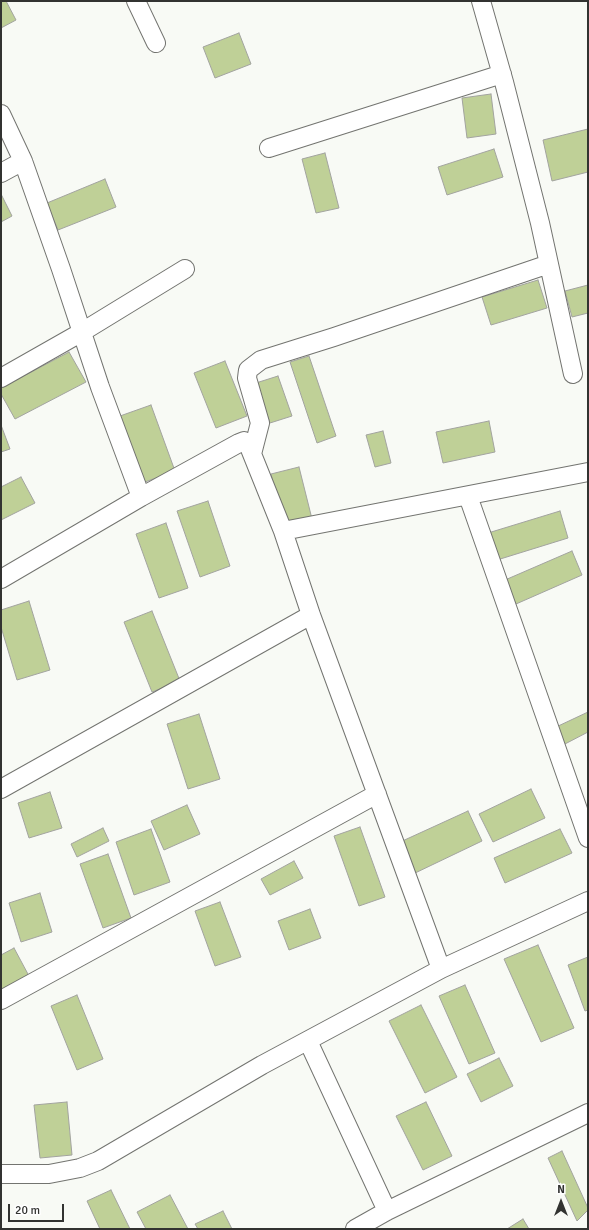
<!DOCTYPE html>
<html>
<head>
<meta charset="utf-8">
<style>
  body { margin:0 }
  #map { position:relative; width:589px; height:1230px; overflow:hidden; background:#f8faf5; font-family:Signika,sans-serif }
  canvas { display:block }
  .frame { position:absolute; inset:0; border:2px solid #323331; pointer-events:none }
  .north { position:absolute; left:541px; top:1182px; width:40px; height:40px; -webkit-text-stroke:3px #fff; paint-order:stroke; rotate:0deg; font-size:11px; font-weight:700; line-height:16px; text-align:center; color:#323331 }
  .north::after { content:''; display:block; margin:auto; width:14px; height:18px; background:#323331; clip-path:polygon(50% 0,100% 100%,50% 72%,0 100%) }
  .scale { position:absolute; left:8px; top:1204px; width:56px; height:18px; box-sizing:border-box; border:2px solid #323331; border-top:0; padding-left:5px; font-size:12px; line-height:14px; white-space:nowrap; color:#323331; -webkit-text-stroke:3px #fff; paint-order:stroke }
</style>
</head>
<body>
<div id="map">
<canvas width="589" height="1230"></canvas>
<div class="frame"></div>
<div class="north">N</div>
<div class="scale">20 m</div>
</div>
<script>
const ctx = document.querySelector('canvas').getContext('2d');
ctx.lineJoin = 'round';
function paint(path, color) { ctx.fillStyle = color; ctx.fill(path, 'evenodd'); }
const shape = rows => new Path2D(rows.map(r => 'M' + r).join(''));
function stroke(path, color, width, dash) { ctx.strokeStyle = color; ctx.lineWidth = width; ctx.lineCap = dash ? 'butt' : 'round'; ctx.setLineDash(dash || []); ctx.stroke(path); }
const building = shape([
  [1,1,6,1,16,20,1,28,1,1],
  [239,33,251,64,215,78,203,47,239,33],
  [491,94,496,134,467,138,462,98,491,94],
  [588,129,588,172,552,181,543,140,588,129],
  [494,149,503,177,447,195,438,167,494,149],
  [325,153,339,208,316,213,302,159,325,153],
  [105,179,116,207,58,230,47,203,105,179],
  [1,194,12,216,1,222,1,194],
  [538,280,547,308,491,325,482,297,538,280],
  [588,285,588,313,572,317,565,291,588,285],
  [69,352,86,382,15,419,1,394,1,388,69,352],
  [309,356,336,436,317,443,290,362,309,356],
  [225,361,247,416,216,428,194,373,225,361],
  [278,376,292,416,270,423,256,383,278,376],
  [151,405,175,471,145,482,120,416,151,405],
  [489,421,495,452,443,463,436,432,489,421],
  [1,425,10,449,1,452,1,425],
  [383,431,391,463,375,467,366,435,383,431],
  [299,467,312,519,284,526,271,474,299,467],
  [21,477,35,503,1,520,1,487,21,477],
  [208,501,230,566,200,577,177,511,208,501],
  [560,511,568,538,497,560,488,533,560,511],
  [166,523,188,588,159,598,136,534,166,523],
  [572,551,582,575,516,604,505,580,572,551],
  [29,601,50,670,17,680,1,627,1,610,29,601],
  [152,611,180,681,152,692,124,622,152,611],
  [588,712,588,732,563,745,554,728,588,712],
  [199,714,220,779,188,789,167,724,199,714],
  [531,789,545,818,493,842,479,814,531,789],
  [50,792,62,828,29,838,18,803,50,792],
  [187,805,200,834,164,850,151,821,187,805],
  [468,811,482,841,413,874,398,843,468,811],
  [360,827,385,897,359,906,334,836,360,827],
  [103,828,109,841,77,857,71,844,103,828],
  [151,829,170,882,134,895,116,842,151,829],
  [560,829,572,853,505,883,494,858,560,829],
  [108,854,131,918,103,928,80,864,108,854],
  [294,861,303,878,270,895,261,879,294,861],
  [40,893,52,932,21,942,9,903,40,893],
  [220,902,241,957,215,966,195,911,220,902],
  [310,909,321,938,289,950,278,921,310,909],
  [538,945,574,1028,541,1042,504,959,538,945],
  [14,948,29,976,3,990,1,987,1,955,14,948],
  [588,957,588,1010,585,1011,568,965,588,957],
  [465,985,495,1053,469,1064,439,996,465,985],
  [77,995,103,1059,77,1070,51,1006,77,995],
  [421,1005,457,1077,425,1093,389,1021,421,1005],
  [499,1058,513,1086,481,1102,467,1074,499,1058],
  [67,1102,72,1155,40,1158,34,1105,67,1102],
  [426,1102,452,1156,423,1170,396,1116,426,1102],
  [562,1151,588,1208,588,1210,577,1221,548,1158,562,1151],
  [111,1190,130,1229,100,1229,87,1201,111,1190],
  [170,1195,188,1229,146,1229,137,1212,170,1195],
  [223,1211,232,1229,198,1229,195,1224,223,1211],
  [523,1219,529,1229,507,1229,523,1219]
]);
const minor = shape([
  [136,1,156,43],
  [481,1,504,82,540,223,573,374],
  [1,114,23,161,61,269,100,387,141,497],
  [269,148,502,74],
  [1,173,23,161],
  [1,378,82,332,185,269],
  [252,454,260,423,247,378,248,370,261,360,334,337,549,264],
  [468,496,588,838],
  [283,531,588,472],
  [1,579,141,497,239,443,244,441,248,444,283,531,311,615,441,969],
  [1,789,311,615],
  [1,1000,377,794],
  [308,1041,387,1211],
  [1,1174,49,1174,80,1168,98,1161,262,1065,441,969,588,901],
  [355,1229,387,1211,588,1113]
]);
paint(building, '#bfd097');
stroke(building, '#a2a39f', 1);
stroke(minor, '#737470', 20);
stroke(minor, '#fff', 18);
</script>
</body>
</html>
